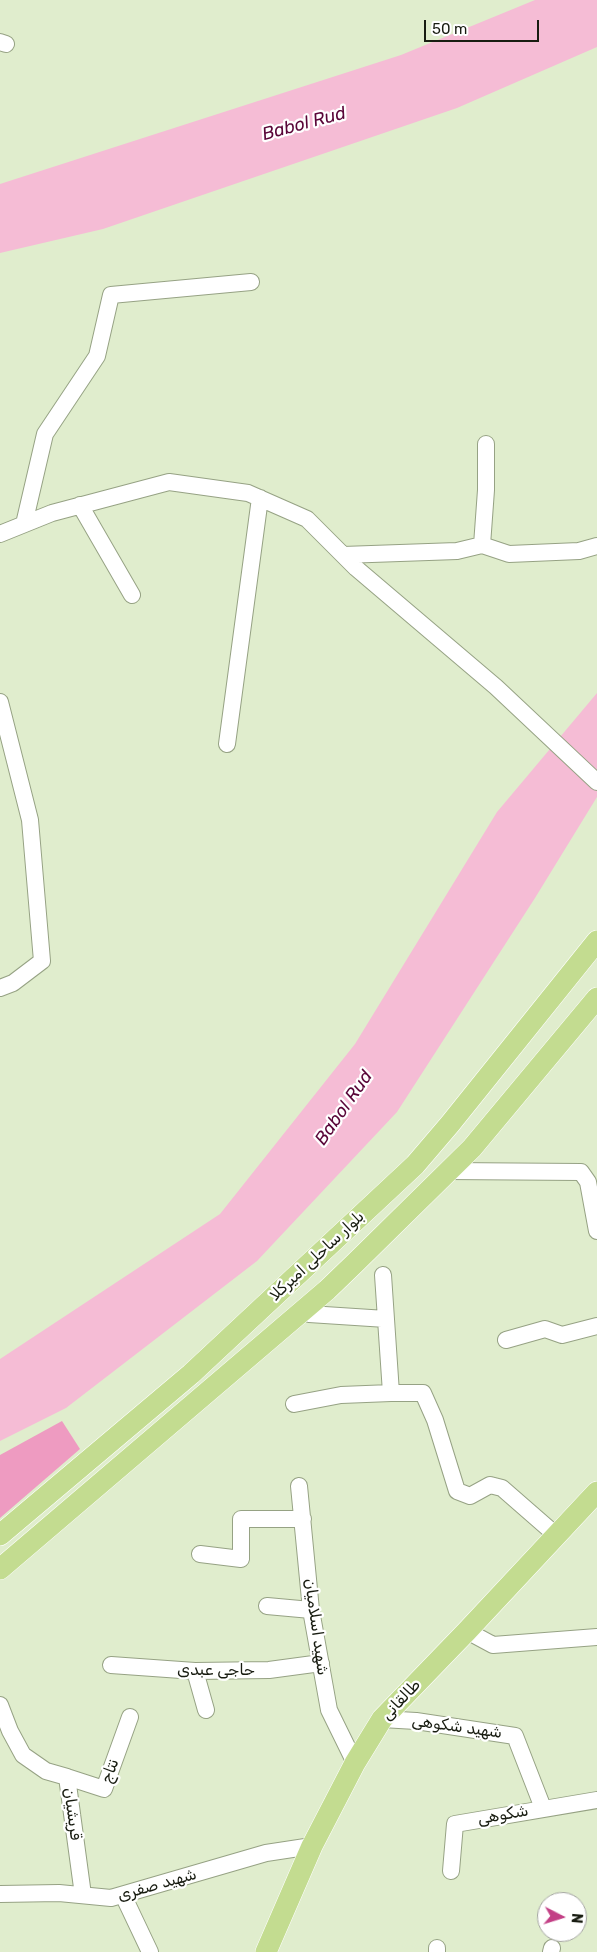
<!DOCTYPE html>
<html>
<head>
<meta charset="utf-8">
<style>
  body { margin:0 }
  #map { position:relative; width:597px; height:1952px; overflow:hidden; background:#e0edcd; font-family:Rubik,sans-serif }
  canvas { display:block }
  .north { position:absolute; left:537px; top:1892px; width:50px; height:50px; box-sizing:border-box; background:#fff; border:1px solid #a3a4a0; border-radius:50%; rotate:95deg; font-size:14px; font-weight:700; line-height:20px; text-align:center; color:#181c11 }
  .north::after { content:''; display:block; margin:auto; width:18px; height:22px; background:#c34086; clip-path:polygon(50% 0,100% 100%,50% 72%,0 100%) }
  .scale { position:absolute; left:424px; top:20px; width:115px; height:22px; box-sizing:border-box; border:2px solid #181c11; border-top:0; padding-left:6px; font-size:15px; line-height:18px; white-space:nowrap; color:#181c11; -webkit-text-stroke:4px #fff; paint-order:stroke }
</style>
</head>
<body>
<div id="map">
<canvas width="597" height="1952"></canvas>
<div class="north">N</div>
<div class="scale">50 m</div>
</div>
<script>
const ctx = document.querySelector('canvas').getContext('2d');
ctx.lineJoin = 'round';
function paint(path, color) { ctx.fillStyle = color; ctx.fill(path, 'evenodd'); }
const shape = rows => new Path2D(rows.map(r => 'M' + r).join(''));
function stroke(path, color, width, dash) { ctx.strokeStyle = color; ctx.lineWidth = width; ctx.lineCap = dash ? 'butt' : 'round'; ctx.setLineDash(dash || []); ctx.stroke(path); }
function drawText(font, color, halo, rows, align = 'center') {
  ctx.font = font + ' Rubik,"Noto Naskh Arabic",sans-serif'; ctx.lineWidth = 4.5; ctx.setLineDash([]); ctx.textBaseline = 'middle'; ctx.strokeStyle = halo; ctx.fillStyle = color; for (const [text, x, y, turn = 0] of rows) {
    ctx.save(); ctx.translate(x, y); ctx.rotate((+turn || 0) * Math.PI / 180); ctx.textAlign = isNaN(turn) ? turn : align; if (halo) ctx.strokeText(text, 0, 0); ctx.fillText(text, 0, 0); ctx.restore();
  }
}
const green = shape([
  [62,1421,80,1449,0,1518,0,1455]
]);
const water = shape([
  [535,0,597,0,597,47,457,108,103,229,0,253,0,184,401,55],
  [597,693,597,797,535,898,397,1112,257,1261,66,1408,0,1441,0,1359,220,1214,355,1044,497,812]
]);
const minor = shape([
  [0,42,6,44],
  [80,505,132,595],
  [24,524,45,434,97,356,111,295,251,282],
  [0,534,52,513,169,482,248,493,307,519,356,568,496,687,597,782],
  [482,545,486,490,486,444],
  [343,555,457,551,482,545,509,554,579,551,597,546],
  [0,702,30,820,42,961,13,983,0,988],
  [227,744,260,498],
  [448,1171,581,1172,588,1182,597,1231],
  [383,1275,391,1393,423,1393,435,1420,457,1491,470,1496,490,1485,502,1488,557,1536],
  [309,1314,386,1319],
  [506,1340,545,1329,562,1335,597,1326],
  [294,1404,341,1395,391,1393],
  [299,1486,311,1610,329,1710,355,1763],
  [200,1554,241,1559,241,1519,303,1519],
  [267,1606,311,1610],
  [467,1631,493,1645,597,1637],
  [111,1665,195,1671,269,1670,321,1663],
  [195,1671,206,1710],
  [0,1705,10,1731,23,1755,46,1771,67,1777,83,1895],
  [382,1719,416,1721,515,1736,543,1808],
  [67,1777,104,1789,130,1717],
  [451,1871,455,1824,597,1800],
  [0,1894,59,1893,111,1898,266,1853,312,1846],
  [123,1895,150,1952],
  [437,1948,437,1952],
  [551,1952,552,1948]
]);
const major = shape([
  [0,1535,191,1374,415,1165,450,1124,597,941],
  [0,1569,327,1290,354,1264,472,1148,597,998],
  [266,1952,312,1846,355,1763,382,1719,467,1631,597,1492]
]);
const streetNames = [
  ["بلوار ساحلی امیرکلا",317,1256,-43],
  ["شهید اسلامیان",316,1627,82],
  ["حاجی عبدی",216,1670],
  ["طالقانی",401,1700,-47],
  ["شهید شکوهی",457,1727,8],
  ["نتاج",110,1771,-69],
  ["قریشیان",72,1814,82],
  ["شکوهی",503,1815,-10],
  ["شهید صفری",157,1885,-16]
];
const waterNames = [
  ["Babol Rud",304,124,-15],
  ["Babol Rud",344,1108,-55]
];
paint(green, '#ee9bc1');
paint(water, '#f5bcd5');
stroke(minor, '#96a284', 18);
stroke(major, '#fff', 22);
stroke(minor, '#fff', 16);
stroke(major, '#c3dc90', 21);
drawText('16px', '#181c11', '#fff', streetNames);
drawText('italic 18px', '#590538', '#fff', waterNames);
</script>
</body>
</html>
